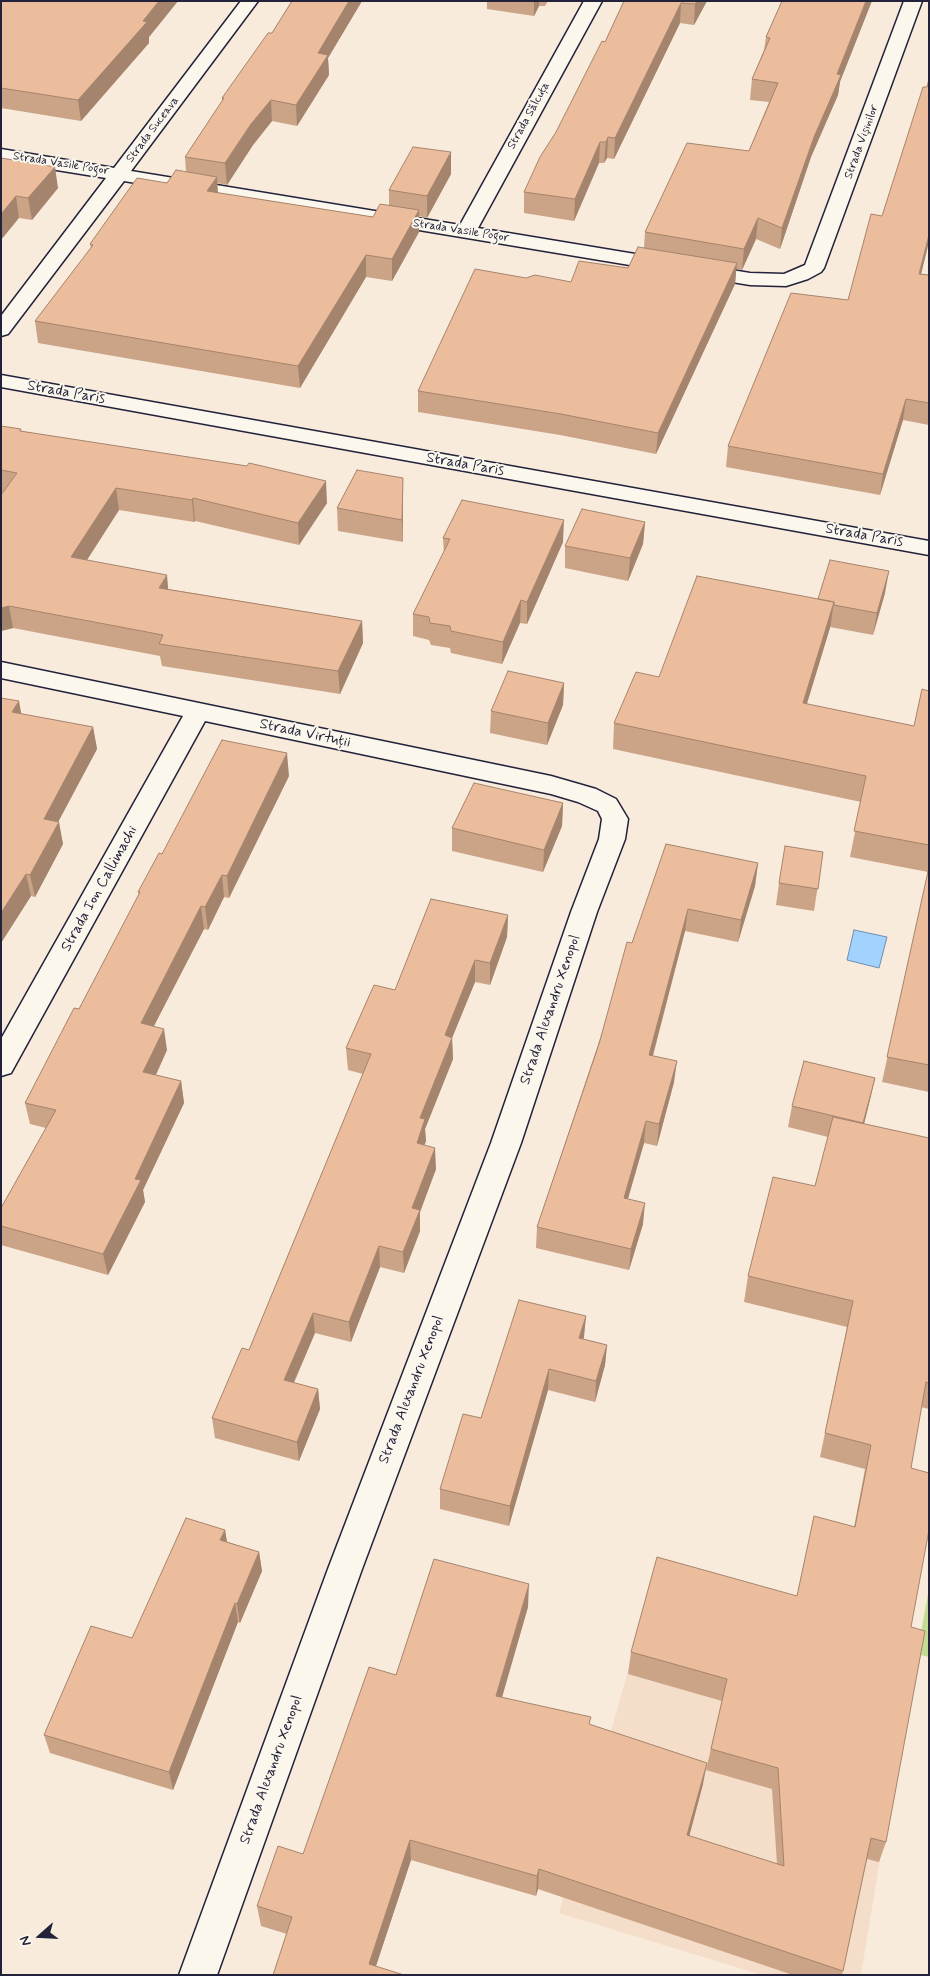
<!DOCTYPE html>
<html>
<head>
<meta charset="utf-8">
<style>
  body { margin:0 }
  #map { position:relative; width:930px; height:1976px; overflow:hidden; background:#f8ebdc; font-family:Mynerve,sans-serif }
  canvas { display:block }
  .frame { position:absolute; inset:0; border:2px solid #22223b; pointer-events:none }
  .north { position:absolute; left:15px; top:1911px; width:50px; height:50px; -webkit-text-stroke:4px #fbf7ec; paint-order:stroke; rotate:251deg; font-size:14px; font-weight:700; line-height:20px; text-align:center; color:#22223b }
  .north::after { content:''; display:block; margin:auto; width:18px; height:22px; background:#22223b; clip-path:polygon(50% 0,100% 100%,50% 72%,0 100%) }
</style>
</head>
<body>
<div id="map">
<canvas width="930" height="1976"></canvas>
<div class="frame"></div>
<div class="north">N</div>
</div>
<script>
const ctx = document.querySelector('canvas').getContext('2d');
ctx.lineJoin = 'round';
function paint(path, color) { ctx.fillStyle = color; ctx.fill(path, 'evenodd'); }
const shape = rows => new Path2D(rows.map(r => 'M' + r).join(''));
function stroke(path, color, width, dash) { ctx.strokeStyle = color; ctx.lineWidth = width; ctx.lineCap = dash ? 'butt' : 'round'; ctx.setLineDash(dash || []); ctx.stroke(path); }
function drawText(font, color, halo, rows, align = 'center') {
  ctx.font = font + ' Mynerve,sans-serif'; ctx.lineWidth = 4; ctx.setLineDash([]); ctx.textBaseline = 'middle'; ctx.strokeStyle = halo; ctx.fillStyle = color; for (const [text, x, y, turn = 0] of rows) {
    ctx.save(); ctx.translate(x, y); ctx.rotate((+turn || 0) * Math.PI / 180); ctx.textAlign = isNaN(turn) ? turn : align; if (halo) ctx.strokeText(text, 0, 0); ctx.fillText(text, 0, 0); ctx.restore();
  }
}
const built = shape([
  [654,1580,886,1822,861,1975,762,1975,559,1913]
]);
const green = shape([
  [929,1589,929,1657,917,1654]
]);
const water = shape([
  [854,930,887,937,879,968,847,960,854,930]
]);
const street = shape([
  [241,1,258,1,131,171,460,225,584,1,602,1,478,228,750,273,784,274,805,265,904,1,922,1,824,268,821,272,808,279,786,286,750,285,124,181,8,334,1,336,1,316,106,178,1,161,1,149,114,168,241,1],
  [1,662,551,776,596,789,616,799,628,819,625,839,597,912,521,1143,362,1569,217,1975,179,1975,328,1569,491,1143,571,912,599,839,602,819,598,811,578,802,551,794,205,721,11,1073,1,1076,1,1039,183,716,1,678,1,662]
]);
const secondary = shape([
  [1,375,929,541,929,555,1,387,1,375]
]);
const wall = shape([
  [1,1,178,1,149,37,149,43,81,121,1,108],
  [292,1,362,1,328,58,329,75,297,126,272,121,253,145,227,185,217,183,218,193,373,217,389,205,389,190,451,152,451,174,427,218,419,216,419,232,392,281,366,277,300,388,38,343,35,321,91,248,90,244,167,183,186,172,185,157,222,101,222,98,272,33],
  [487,1,548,1,545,6,539,6,534,16,487,9],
  [624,1,707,1,694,25,680,23,614,159,607,158,604,163,599,163,574,221,524,213,524,192,605,42],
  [782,1,840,82,838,95,811,157,780,249,756,239,742,270,736,269,735,284,656,454,560,435,418,412,418,391,526,278,571,282,628,268,644,248,645,232,749,151,769,102,750,100,752,79,764,50,766,37],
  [1,158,58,188,32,220,19,218],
  [882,216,921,274,929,275,929,425,903,420,880,495,726,467,728,446,848,300],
  [1,426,327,503,299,545,195,521,194,522,119,510,87,560,168,589,362,621,363,643,340,694,162,666,160,656,13,628,1,631,1,495,3,492,1,492],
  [403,500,403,542,338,531,337,508],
  [645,522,643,544,628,581,565,568,565,546],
  [443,538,563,542,527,624,520,623,502,664,451,653,450,648,431,645,429,640,413,636,413,614,444,553],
  [885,593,873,635,830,627,807,704,914,726,929,691,929,1092,882,1082,928,872,850,857,861,802,613,749,614,723,659,677,818,599],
  [564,683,563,705,547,745,490,733,491,711],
  [21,714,93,727,97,749,58,822,63,844,35,897,31,896,1,943],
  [289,776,229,898,224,897,208,930,204,929,154,1026,167,1050,156,1075,181,1081,184,1103,143,1190,145,1202,108,1275,1,1245,1,1208,46,1128,30,1124,25,1103,79,1009,139,895,138,892,162,854],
  [563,803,562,826,543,872,452,851,452,828],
  [823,852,814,911,776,905,779,883],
  [758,863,755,886,738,942,685,931,653,1056,674,1082,657,1146,644,1143,628,1199,643,1224,629,1270,536,1248,537,1227,632,943],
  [508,915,507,937,490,985,475,982,452,1038,453,1059,425,1129,426,1141,424,1145,436,1169,420,1212,420,1231,404,1273,380,1267,351,1342,315,1333,294,1383,318,1389,320,1409,299,1461,215,1438,212,1418,249,1350,363,1074,348,1070,346,1048,395,990],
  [875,1078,864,1124,929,1138,929,1409,921,1407,911,1468,911,1627,886,1842,879,1862,867,1859,842,1975,793,1975,538,1889,536,1896,411,1860,376,1966,273,1975,287,1934,261,1926,257,1906,303,1854,396,1675,528,1607,502,1697,590,1725,703,1784,689,1836,777,1864,772,1789,706,1770,722,1701,628,1674,631,1652,797,1596,814,1516,854,1527,865,1469,820,1457,847,1327,744,1302,748,1276,815,1186,828,1137,788,1127,792,1106],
  [586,1316,583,1339,607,1345,605,1365,595,1402,548,1390,509,1526,440,1509,440,1489,481,1418],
  [225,1530,227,1542,259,1552,262,1571,240,1623,238,1622,173,1790,50,1753,44,1735,132,1638]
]);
const shadedWall = shape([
  [159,1,178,1,149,37,149,43,81,121,78,100],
  [349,1,362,1,328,58,329,75,297,126,296,105,318,53],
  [534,1,539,1,539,6,534,16],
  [697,1,707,1,694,25,695,4],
  [866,1,872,1,840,82,838,95,811,157,780,249,782,228,814,137,837,74],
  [681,3,680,23,614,159,615,138],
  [271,100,272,121,253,145,227,185,225,163,251,124],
  [608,137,607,158,604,163,606,142],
  [600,142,599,163,574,221,575,199],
  [451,152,451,174,427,218,427,196],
  [55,167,58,188,32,220,28,198],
  [217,177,218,199,207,191],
  [16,196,19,218,1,240,1,214],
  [419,210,419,232,392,281,392,259],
  [758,218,756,239,742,270,744,249],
  [929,235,929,242,916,295,919,274],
  [366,255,366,277,300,388,298,366],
  [737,263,735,284,656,454,658,433],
  [906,399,903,420,880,495,883,474],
  [403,478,403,542,402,520],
  [326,481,327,503,299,545,298,523],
  [116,488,119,510,74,580,71,557],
  [193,498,195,521,194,522,192,500],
  [564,520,563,542,527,624,527,602],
  [645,522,643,544,628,581,630,558],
  [889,571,885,593,873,635,877,613],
  [167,575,169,598,159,588],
  [521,600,520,623,502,664,503,642],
  [834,602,830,628,799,729,803,703],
  [9,606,13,628,1,631,1,608],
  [362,621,363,643,340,694,338,671],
  [564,683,563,705,547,745,548,723],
  [19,701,23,723,12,712],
  [93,727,97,749,48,841,44,819],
  [287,753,289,776,229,898,227,876],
  [563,803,562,826,543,872,544,850],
  [59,822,63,844,35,897,30,875],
  [758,863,755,886,738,942,741,920],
  [26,874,31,896,1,943,1,913],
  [222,875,224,897,208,930,205,907],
  [201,906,204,929,144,1045,141,1023],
  [688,909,685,931,647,1077,649,1055],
  [508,915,507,937,490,985,490,963],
  [475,960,475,982,452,1038,453,1059,425,1129,426,1141,417,1165,417,1143,420,1118,445,1035],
  [164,1029,167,1050,147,1094,143,1072],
  [677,1061,674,1082,657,1146,659,1124],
  [875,1078,870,1100,859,1144,863,1123],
  [181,1081,184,1103,143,1190,145,1202,108,1275,103,1254,135,1179],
  [646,1121,644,1143,622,1219,624,1198],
  [435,1148,436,1169,420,1212,420,1231,404,1273,403,1252,412,1208],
  [645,1203,643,1224,629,1270,631,1249],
  [379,1246,380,1267,351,1342,349,1322],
  [313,1313,315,1333,286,1400,284,1380],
  [586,1316,584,1337,578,1358,579,1338],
  [607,1345,605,1365,595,1402,596,1381],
  [549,1369,548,1390,509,1526,510,1506],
  [318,1389,320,1409,299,1461,297,1442],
  [225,1530,228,1549,220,1540],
  [259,1552,262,1571,240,1623,237,1604],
  [529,1584,528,1607,496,1718,496,1696],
  [235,1603,238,1622,173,1790,169,1772],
  [707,1763,703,1784,684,1856,687,1835],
  [410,1840,411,1860,373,1975,369,1964],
  [539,1869,538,1889,536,1896,537,1876]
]);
const building = shape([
  [1,1,159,1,143,21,147,22,78,100,1,88,1,1],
  [292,1,349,1,318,53,328,55,296,105,271,100,251,124,225,163,185,157,224,98,222,98,268,33,272,33,292,1],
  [624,1,697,1,695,4,681,3,615,138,608,137,606,142,600,142,575,199,524,192,540,157,556,132,602,41,605,42,624,1],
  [782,1,866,1,837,74,841,75,814,137,782,228,758,218,744,249,645,232,687,143,749,151,778,83,752,79,770,38,766,37,782,1],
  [929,79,929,235,919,274,929,275,929,403,906,399,883,474,728,446,791,293,848,300,871,214,882,216,923,87,927,87,929,79],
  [413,147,451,152,427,196,389,190,413,147],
  [1,158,55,167,28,198,16,196,1,214,1,158],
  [176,170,217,177,207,191,373,217,380,204,419,210,392,259,366,255,298,366,35,321,93,245,90,244,137,178,167,183,176,170],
  [638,247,737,263,658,433,561,414,418,391,475,269,526,278,535,275,571,282,579,261,628,268,638,247],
  [1,426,21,429,20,431,247,466,249,463,326,481,298,523,193,498,192,500,116,488,71,557,167,575,159,588,362,621,338,671,159,644,163,635,9,606,1,608,1,495,17,473,1,470,1,426],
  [357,470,403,478,402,520,337,508,357,470],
  [462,500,564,520,527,602,521,600,503,642,451,631,450,626,430,623,429,617,413,614,450,539,443,538,462,500],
  [582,509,645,522,630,558,565,546,582,509],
  [830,560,889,571,877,613,834,605,834,602,818,599,830,560],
  [697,576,834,602,803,703,914,726,922,689,929,691,929,845,854,831,866,776,614,723,636,672,659,677,697,576],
  [508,671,564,683,548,723,491,711,508,671],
  [1,698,19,701,12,712,93,727,44,819,59,822,30,875,26,874,1,913,1,698],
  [222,740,287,753,227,876,222,875,205,907,201,906,141,1023,164,1029,143,1072,181,1081,135,1179,141,1180,103,1254,1,1226,1,1208,56,1110,25,1103,74,1008,79,1009,140,892,138,892,159,853,162,854,222,740],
  [474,783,563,803,544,850,452,828,474,783],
  [666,844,758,863,741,920,688,909,649,1055,677,1061,659,1124,646,1121,624,1198,645,1203,631,1249,537,1227,599,1044,627,942,632,943,666,844],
  [785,846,823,852,818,889,779,883,785,846],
  [929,867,929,1065,887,1057,929,867],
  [431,899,508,915,490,963,475,960,445,1035,452,1038,420,1118,425,1119,417,1143,435,1148,412,1208,420,1210,403,1252,379,1246,349,1322,313,1313,284,1380,318,1389,297,1442,212,1418,242,1348,249,1350,371,1054,346,1048,374,985,395,990,431,899],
  [804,1061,875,1078,863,1123,792,1106,804,1061],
  [833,1117,929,1138,929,1383,926,1382,911,1468,929,1473,929,1530,911,1627,925,1631,886,1842,871,1838,843,1971,539,1869,537,1876,410,1840,369,1964,404,1975,273,1975,292,1917,257,1906,278,1846,303,1854,369,1667,396,1675,434,1559,529,1584,496,1696,591,1717,589,1724,707,1763,687,1835,784,1866,778,1768,711,1749,727,1679,631,1652,657,1557,797,1596,814,1516,855,1527,871,1445,825,1433,853,1301,748,1276,773,1177,815,1186,833,1117],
  [519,1300,586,1316,579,1338,607,1345,596,1381,549,1369,510,1506,440,1489,463,1414,481,1418,519,1300],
  [186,1518,225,1530,220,1540,259,1552,237,1604,235,1603,169,1772,44,1735,91,1626,132,1638,186,1518]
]);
const farStreetnames = [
  ["Strada Sălcuța",529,116,-61],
  ["Strada Suceava",153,130,-53],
  ["Strada Vișinilor",862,142,-70],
  ["Strada Vasile Pogor",61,164,9],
  ["Strada Vasile Pogor",461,231,9]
];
const streetNames = [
  ["Strada Paris",66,393,10],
  ["Strada Paris",465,465,10],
  ["Strada Paris",864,536,10],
  ["Strada Virtuții",305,734,12],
  ["Strada Ion Callimachi",100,889,-61],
  ["Strada Alexandru Xenopol",551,1010,-71],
  ["Strada Alexandru Xenopol",412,1390,-69],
  ["Strada Alexandru Xenopol",272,1770,-70]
];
paint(built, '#f4ddc9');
paint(green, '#c2da91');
paint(water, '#a2d3ff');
stroke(water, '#6f8cb1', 1);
stroke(street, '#22223b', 3);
stroke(secondary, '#22223b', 3);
paint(street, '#fbf7ec');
paint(secondary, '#fbf7ec');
paint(wall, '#cba386');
paint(shadedWall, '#a5846d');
paint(building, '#ecbd9c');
stroke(building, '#a5846d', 1);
drawText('12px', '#22223b', '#fbf7ec', farStreetnames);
drawText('15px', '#22223b', '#fbf7ec', streetNames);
</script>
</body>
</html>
